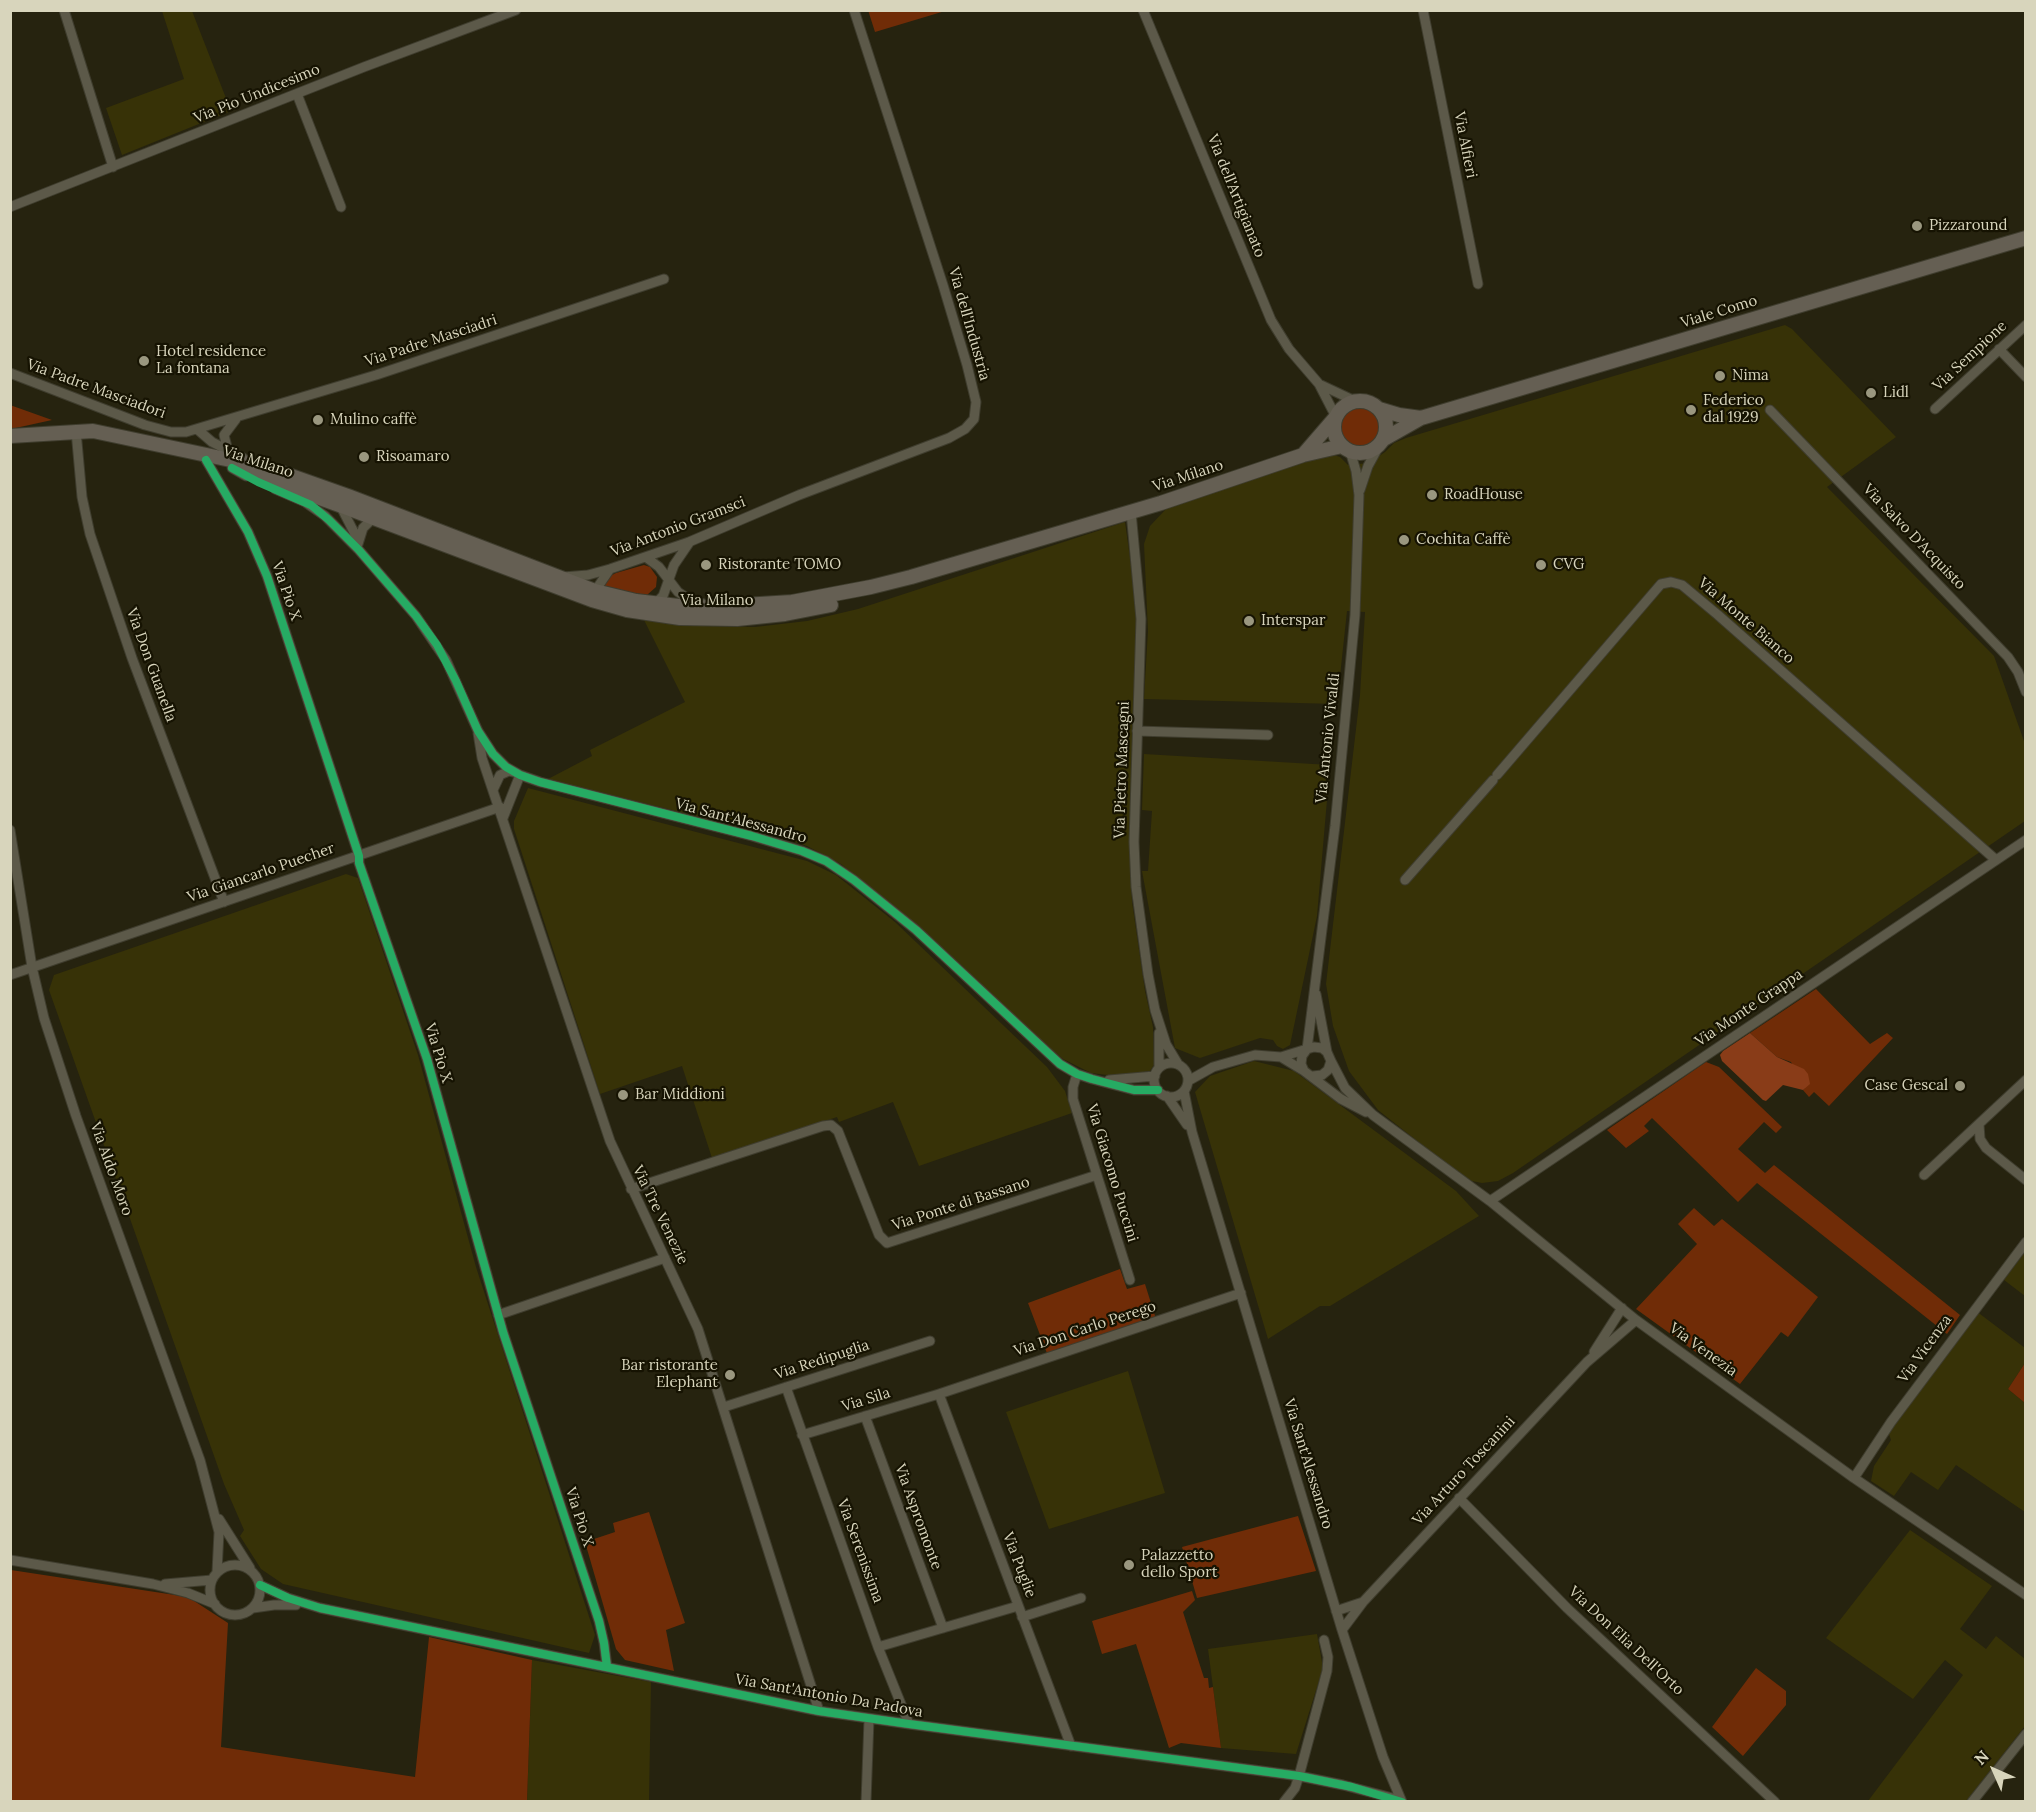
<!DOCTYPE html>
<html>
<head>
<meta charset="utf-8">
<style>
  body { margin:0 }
  #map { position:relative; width:2036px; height:1812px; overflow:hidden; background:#26230f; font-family:Lora,serif }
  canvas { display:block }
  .frame { position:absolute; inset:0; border:12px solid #d8d5bc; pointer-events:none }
  .north { position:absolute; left:1964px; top:1740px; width:60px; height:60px; -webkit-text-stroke:4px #161302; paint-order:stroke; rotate:315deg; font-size:16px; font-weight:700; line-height:24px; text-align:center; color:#d8d5bc }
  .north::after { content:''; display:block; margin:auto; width:21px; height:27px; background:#d8d5bc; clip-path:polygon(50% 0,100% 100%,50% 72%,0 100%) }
</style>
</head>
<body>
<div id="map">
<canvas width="2036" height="1812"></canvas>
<div class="frame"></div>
<div class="north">N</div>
</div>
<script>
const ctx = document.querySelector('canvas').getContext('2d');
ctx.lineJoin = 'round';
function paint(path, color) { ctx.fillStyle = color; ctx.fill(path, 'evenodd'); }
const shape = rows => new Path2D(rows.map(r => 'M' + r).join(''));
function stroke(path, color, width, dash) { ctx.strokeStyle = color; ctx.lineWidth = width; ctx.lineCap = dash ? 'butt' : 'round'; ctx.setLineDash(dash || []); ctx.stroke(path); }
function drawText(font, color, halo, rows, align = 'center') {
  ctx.font = font + ' Lora,serif'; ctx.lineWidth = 4.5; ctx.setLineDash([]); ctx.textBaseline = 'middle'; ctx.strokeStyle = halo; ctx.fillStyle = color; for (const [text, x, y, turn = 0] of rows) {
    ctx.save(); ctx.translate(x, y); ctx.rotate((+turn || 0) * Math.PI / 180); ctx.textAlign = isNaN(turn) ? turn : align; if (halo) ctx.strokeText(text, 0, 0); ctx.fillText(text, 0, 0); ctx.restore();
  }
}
const built = shape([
  [162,11,192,11,231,111,122,155,106,108,184,79],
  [1785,325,1792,329,1896,437,1827,487,1994,656,2025,744,2025,821,1513,1173,1498,1181,1482,1183,1472,1181,1459,1174,1378,1110,1349,1071,1333,1026,1326,984,1360,695,1365,612,1347,611,1337,704,1144,699,1148,631,1144,544,1150,526,1166,509,1328,453,1340,457,1348,465,1369,463,1385,452,1394,443,1406,438],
  [1125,522,1137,608,1130,849,1132,902,1145,991,1153,1027,1154,1065,1150,1071,1116,1076,1091,1073,1063,1059,1040,1041,958,962,841,864,807,846,772,835,548,779,592,756,590,750,685,702,644,620,703,626,755,627,807,621,858,609],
  [1144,754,1330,765,1317,916,1290,1045,1283,1049,1277,1046,1273,1040,1260,1038,1200,1058,1175,1048,1142,871,1148,871,1152,811,1142,810],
  [528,788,807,861,836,875,895,922,1047,1067,1065,1091,1072,1113,919,1166,893,1102,839,1122,837,1117,712,1158,682,1066,600,1094,514,829,514,821],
  [346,874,358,878,418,1055,476,1267,595,1635,589,1653,283,1584,261,1569,240,1536,244,1530,224,1484,49,990,54,975],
  [1254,1061,1294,1071,1456,1191,1479,1216,1330,1306,1320,1306,1268,1339,1195,1092,1210,1076],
  [2025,1252,2025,1296,2004,1280],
  [1976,1311,2025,1348,2025,1363,2008,1389,2025,1403,2025,1512,1956,1465,1938,1490,1911,1472,1894,1496,1871,1481,1874,1466,1891,1440,1888,1431],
  [1128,1371,1165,1493,1049,1529,1006,1412],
  [1910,1530,1992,1586,1960,1629,1986,1649,1996,1636,2025,1659,2025,1726,1966,1801,1868,1801,1963,1675,1945,1660,1913,1699,1826,1638],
  [1317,1634,1323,1668,1296,1754,1221,1748,1208,1649],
  [532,1660,651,1682,649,1801,527,1802]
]);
const green = shape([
  [868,10,945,10,945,11,875,32],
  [10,405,52,420,11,429],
  '1339 427a21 21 0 1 1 42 0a21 21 0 1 1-42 0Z',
  [644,565,650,567,657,577,656,587,647,595,608,589,604,585,608,577,616,573],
  [1816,989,1870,1044,1887,1033,1893,1038,1829,1106,1814,1092,1809,1097,1803,1090,1805,1088,1791,1062,1777,1057,1750,1033],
  [1706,1062,1719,1067,1782,1127,1776,1133,1764,1122,1738,1149,1765,1173,1774,1165,1960,1315,1947,1334,1757,1183,1738,1202,1652,1118,1644,1126,1649,1131,1626,1148,1607,1130],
  [1694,1208,1714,1226,1722,1219,1818,1297,1788,1337,1781,1332,1740,1384,1636,1309,1697,1244,1678,1224],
  [1120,1269,1127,1289,1145,1284,1156,1319,1048,1356,1028,1303],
  [2025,1363,2025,1403,2008,1389],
  [649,1512,685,1623,666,1630,674,1671,625,1660,616,1649,585,1542,615,1532,613,1523],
  [1298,1516,1316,1571,1197,1598,1182,1547],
  [11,1570,188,1597,228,1623,221,1747,415,1777,429,1637,532,1660,527,1801,11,1802],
  [1192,1591,1195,1600,1183,1612,1204,1678,1208,1678,1209,1688,1213,1687,1221,1748,1181,1743,1169,1748,1136,1644,1102,1654,1092,1621],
  [1756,1668,1786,1691,1786,1705,1743,1756,1712,1727]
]);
const forest = shape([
  [1750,1033,1777,1057,1804,1069,1808,1074,1810,1084,1803,1090,1783,1085,1766,1101,1763,1100,1722,1061,1720,1055,1723,1051]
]);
const street = shape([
  [64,10,113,167],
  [1143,10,1271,320,1289,349,1319,384,1336,417],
  [1423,10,1478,284],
  [297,94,341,207],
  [10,207,364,67,516,10],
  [1999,349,2026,377],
  [10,373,145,425,171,432,186,432,376,375,664,279],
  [1321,385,1355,401],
  [1935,409,2026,325],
  [1770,410,2008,657,2018,672,2026,692],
  [197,429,212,442,243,458],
  [76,431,82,497,90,534,132,658,224,902],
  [228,451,224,435,236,419],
  [206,460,248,532,267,576,359,856,359,863,427,1059,503,1332,599,1621,604,1643,607,1667],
  [232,468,246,476],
  [275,489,305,502,325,516,358,549,416,616,446,660,478,731,493,754,506,767,520,775,540,782,752,836,802,851,826,861,854,880,916,930,1060,1064,1077,1074,1092,1079,1134,1090,1158,1090],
  [1360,490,1368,466,1379,446],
  [340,505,358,540],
  [1131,512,1141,619,1134,842,1136,887,1148,974,1155,1010,1166,1044,1178,1064],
  [358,544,363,528,373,518],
  [647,558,659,567,678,592,690,600,704,604],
  [563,577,588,575,610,569,689,542,799,495,949,438,965,429,974,419,976,402,967,365,943,285,854,10],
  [597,595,595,591,610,569],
  [653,606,663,596,674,565,689,543],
  [1137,731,1268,735],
  [478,733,482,758,610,1141,698,1329,819,1711],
  [1497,775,1661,584,1671,582,1682,585,1718,615,1996,860],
  [493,790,500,775,509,771,513,772],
  [503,818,520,775],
  [10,830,32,967,44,1018,76,1116,200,1460,219,1532,217,1572],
  [1405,880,1493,780],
  [10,975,500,807],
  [1316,994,1327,1052],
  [1159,1033,1159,1067],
  [1281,1057,1307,1049,1335,826,1355,615,1359,495,1356,471,1350,451],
  [1331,1061,1345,1088,1373,1115,1490,1201,1636,1320,1854,1478,2026,1595],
  '1154 1080a17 17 0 1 1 34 0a17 17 0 1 1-34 0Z',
  [1077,1074,1073,1087,1073,1099,1130,1280],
  [1313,1076,1322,1075,1328,1070,1331,1061,1327,1052,1322,1048,1314,1047,1307,1049,1302,1056,1301,1064,1304,1071,1341,1099,1366,1112],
  [1109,1080,1155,1076],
  [1188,1081,1213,1067,1255,1055,1281,1057,1304,1071],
  [1184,1091,1192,1132,1342,1630,1383,1757,1402,1802],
  [1167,1096,1187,1125],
  [1979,1124,1980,1139,1986,1148,2026,1180],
  [1924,1175,2026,1080],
  [631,1189,823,1126,831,1125,838,1131,879,1235,887,1243,1097,1175],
  [1490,1201,2026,840],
  [498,1315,665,1258],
  [1594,1352,1622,1308],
  [786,1387,878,1647,909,1724],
  [939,1394,1071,1746],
  [724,1407,930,1341],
  [865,1416,943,1628],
  [802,1435,939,1394,1241,1293],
  [1854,1478,1891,1422,2026,1242],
  [1459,1498,1567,1608,1775,1802],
  [219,1519,250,1568],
  [10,1560,153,1584,188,1593,215,1604],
  '210 1590a25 25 0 1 1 50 0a25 25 0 1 1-50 0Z',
  [165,1584,212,1580],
  [260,1585,288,1598,320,1608,819,1711,909,1724,1299,1776,1343,1785,1400,1800],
  [253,1608,274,1605,296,1605],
  [1336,1611,1363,1602],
  [1022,1617,1081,1598],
  [1342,1630,1363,1602,1587,1362,1636,1320],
  [878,1647,1018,1606],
  [866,1802,869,1719],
  [1284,1802,1295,1788,1299,1776,1327,1671,1328,1657,1324,1640],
  [1972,1802,2026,1734]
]);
const secondary = shape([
  '1334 427a26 26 0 1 1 52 0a26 26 0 1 1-52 0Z',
  [1379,409,1399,415,1421,418],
  [10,436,93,431,254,465,283,473,348,496,595,591,636,601,695,608,792,602,871,587,911,577,1161,503,1303,455,1342,446],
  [1384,439,1421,418,2026,238],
  [1303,455,1335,418],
  [244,471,339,505,592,600,627,610,680,618,737,619,785,614,831,605]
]);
const cycleway = shape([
  [206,460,248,532,267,576,359,856,359,863,427,1059,503,1332,599,1621,604,1643,607,1667],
  [232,468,258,482,311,505,329,520,358,549,416,616,437,645,456,681,478,731,493,754,506,767,520,775,540,782,752,836,802,851,826,861,854,880,916,930,1060,1064,1077,1074,1092,1079,1134,1090,1158,1090],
  [260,1585,288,1598,320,1608,819,1711,909,1724,1299,1776,1352,1787,1402,1802]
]);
const markers = [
  [1917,226,6,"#9a977f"],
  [144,361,6,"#9a977f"],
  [1720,376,6,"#9a977f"],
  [1871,393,6,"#9a977f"],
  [1691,410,6,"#9a977f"],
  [318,420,6,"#9a977f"],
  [364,457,6,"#9a977f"],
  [1432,495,6,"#9a977f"],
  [1404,540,6,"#9a977f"],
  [706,565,6,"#9a977f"],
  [1541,565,6,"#9a977f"],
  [1249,621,6,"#9a977f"],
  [1960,1086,6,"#9a977f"],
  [623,1095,6,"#9a977f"],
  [730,1375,6,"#9a977f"],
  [1129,1565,6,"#9a977f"]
];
const streetNames = [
  ["Via Pio Undicesimo",257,94,-22],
  ["Via Alfieri",1465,145,79],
  ["Via dell'Artigianato",1236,196,68],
  ["Viale Como",1719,312,-17],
  ["Via dell'Industria",969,324,74],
  ["Via Padre Masciadri",431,341,-18],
  ["Via Sempione",1970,356,-43],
  ["Via Padre Masciadori",96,389,20],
  ["Via Milano",258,462,18],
  ["Via Milano",1188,476,-18],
  ["Via Antonio Gramsci",678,527,-21],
  ["Via Salvo D'Acquisto",1914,537,46],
  ["Via Pio X",286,591,71],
  ["Via Milano",717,601],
  ["Via Monte Bianco",1746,621,41],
  ["Via Don Guanella",151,665,70],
  ["Via Antonio Vivaldi",1328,738,-84],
  ["Via Pietro Mascagni",1122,770,-88],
  ["Via Sant'Alessandro",741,821,15],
  ["Via Giancarlo Puecher",261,873,-19],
  ["Via Monte Grappa",1749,1008,-34],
  ["Via Pio X",438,1053,73],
  ["Via Aldo Moro",111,1169,70],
  ["Via Giacomo Puccini",1112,1173,73],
  ["Via Ponte di Bassano",961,1204,-18],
  ["Via Tre Venezie",660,1215,64],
  ["Via Don Carlo Perego",1085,1329,-18],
  ["Via Vicenza",1925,1349,-54],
  ["Via Venezia",1703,1350,36],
  ["Via Redipuglia",822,1360,-18],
  ["Via Sila",866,1400,-17],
  ["Via Sant'Alessandro",1308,1464,73],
  ["Via Arturo Toscanini",1464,1471,-47],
  ["Via Pio X",579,1517,72],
  ["Via Aspromonte",918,1517,70],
  ["Via Serenissima",860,1551,70],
  ["Via Puglie",1019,1565,69],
  ["Via Don Elia Dell'Orto",1626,1641,43],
  ["Via Sant'Antonio Da Padova",829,1696,10]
];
const poiNames = [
  ["Pizzaround",1929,226],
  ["Hotel residence",156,352],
  ["La fontana",156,369],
  ["Nima",1732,376],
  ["Lidl",1883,393],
  ["Federico",1703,401],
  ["dal 1929",1703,418],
  ["Mulino caffè",330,420],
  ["Risoamaro",376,457],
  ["RoadHouse",1444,495],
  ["Cochita Caffè",1416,540],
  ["Ristorante TOMO",718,565],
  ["CVG",1553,565],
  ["Interspar",1261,621],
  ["Case Gescal",1948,1086,"right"],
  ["Bar Middioni",635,1095],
  ["Bar ristorante",718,1366,"right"],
  ["Elephant",718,1383,"right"],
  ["Palazzetto",1141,1556],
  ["dello Sport",1141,1573]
];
paint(built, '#373207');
paint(green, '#702c07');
paint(forest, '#893c18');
stroke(street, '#3f3d2e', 11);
stroke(secondary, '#3f3d2e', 16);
stroke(street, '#5c5949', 9);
stroke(secondary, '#655f53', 14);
stroke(cycleway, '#26ab63', 8);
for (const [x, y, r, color] of markers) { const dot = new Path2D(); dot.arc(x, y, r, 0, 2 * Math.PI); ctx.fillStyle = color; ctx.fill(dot); stroke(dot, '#161302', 2); }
drawText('15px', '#d8d5bc', '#161302', streetNames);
drawText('15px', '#d8d5bc', '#161302', poiNames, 'left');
</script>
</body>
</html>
